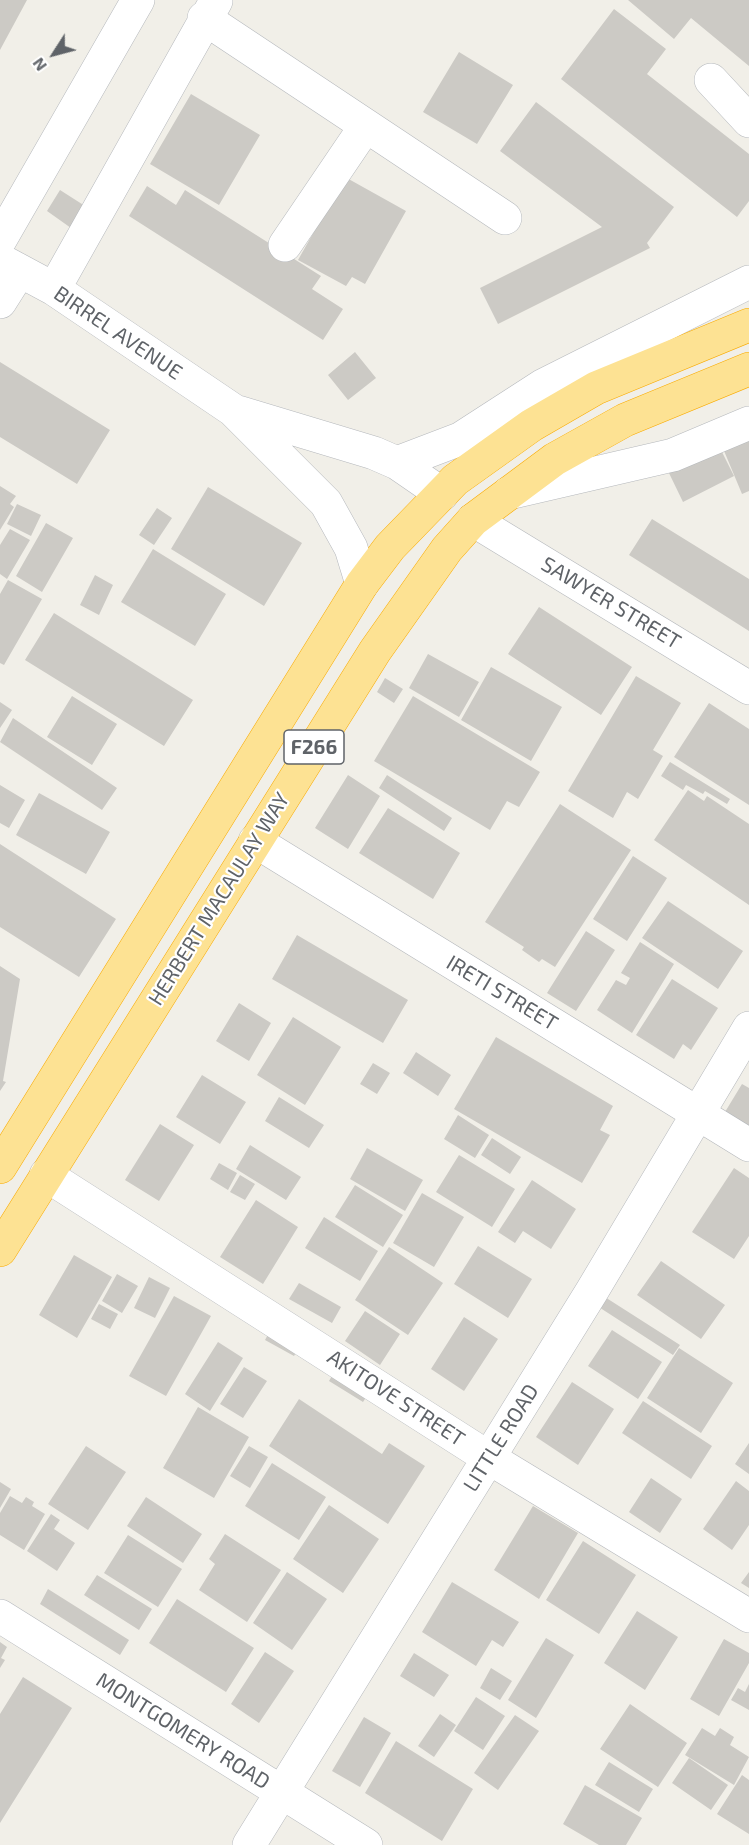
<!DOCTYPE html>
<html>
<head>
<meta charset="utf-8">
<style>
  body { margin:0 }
  #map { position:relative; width:749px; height:1845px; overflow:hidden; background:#f1efe8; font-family:"Exo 2",sans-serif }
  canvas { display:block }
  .north { position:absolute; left:24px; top:24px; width:60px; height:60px; -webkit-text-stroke:4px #fff; paint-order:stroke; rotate:234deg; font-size:16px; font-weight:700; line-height:24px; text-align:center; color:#5f6368 }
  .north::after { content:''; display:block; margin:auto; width:21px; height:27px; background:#5f6368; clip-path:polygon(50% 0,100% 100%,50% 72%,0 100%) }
</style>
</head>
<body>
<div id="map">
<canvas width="749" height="1845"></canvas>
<div class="north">N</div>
</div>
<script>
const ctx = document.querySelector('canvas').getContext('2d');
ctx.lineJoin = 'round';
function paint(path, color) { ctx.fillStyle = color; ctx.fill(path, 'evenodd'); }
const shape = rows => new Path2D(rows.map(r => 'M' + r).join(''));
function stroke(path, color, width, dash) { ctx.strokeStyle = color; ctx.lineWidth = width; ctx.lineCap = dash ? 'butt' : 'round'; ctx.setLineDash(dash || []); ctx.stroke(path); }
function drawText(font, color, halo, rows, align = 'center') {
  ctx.font = font + ' "Exo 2",sans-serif'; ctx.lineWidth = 4.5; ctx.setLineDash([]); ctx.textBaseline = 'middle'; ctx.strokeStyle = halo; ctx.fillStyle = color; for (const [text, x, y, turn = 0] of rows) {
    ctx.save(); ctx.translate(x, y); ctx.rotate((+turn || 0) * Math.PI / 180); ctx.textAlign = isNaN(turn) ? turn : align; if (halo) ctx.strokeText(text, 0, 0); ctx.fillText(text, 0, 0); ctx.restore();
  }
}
const building = shape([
  [0,0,27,0,0,50],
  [628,0,749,0,749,66,691,18,674,39],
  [614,9,666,49,647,74,749,154,749,201,737,217,561,79],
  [459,52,513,85,477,144,423,112],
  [191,94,260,135,219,205,150,164],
  [536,102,674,207,647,243,650,248,498,324,480,288,602,227,500,151],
  [345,177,406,211,365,284,352,277,346,286,298,260],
  [147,186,176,205,185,190,321,276,312,289,343,309,323,340,129,216],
  [60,190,85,206,71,228,47,211],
  [355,352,376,378,348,400,328,375],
  [0,362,110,430,77,484,0,437],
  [749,435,749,491,742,494,722,446],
  [719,446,734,476,683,502,668,471],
  [0,486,16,496,10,504,14,507,0,530],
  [208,487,302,543,264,606,171,549],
  [17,504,41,515,31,536,7,524],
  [157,508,172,518,154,545,139,535],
  [652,519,749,579,749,631,629,555],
  [46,523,73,538,42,592,16,576],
  [10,529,30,540,7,579,0,574,0,545],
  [153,549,226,594,195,646,121,602],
  [95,575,113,585,99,615,80,605],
  [8,580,42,599,4,665,0,663,0,594],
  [539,607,632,667,601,715,508,654],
  [54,613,193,700,164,746,25,660],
  [428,654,479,682,459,717,409,688],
  [491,667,562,707,531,761,461,720],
  [636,676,681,703,653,750,663,756,638,799,627,792,613,818,568,791],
  [385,678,403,689,394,703,377,692],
  [72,696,117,724,92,765,47,737],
  [413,696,540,772,519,807,507,801,490,830,374,761],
  [0,702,12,710,0,728],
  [709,703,749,729,749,805,674,757],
  [13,718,117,788,102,810,0,742],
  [670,762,730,799,727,804,705,791,703,794,686,785,683,790,661,776],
  [348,775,380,796,348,849,315,828],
  [387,775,452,818,444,831,379,788],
  [0,785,25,800,9,828,0,823],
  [688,790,704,801,707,796,749,824,749,905,654,840],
  [39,793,110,832,86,874,16,835],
  [560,804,631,850,555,967,542,959,539,962,522,950,524,947,485,922],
  [388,808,460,853,433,899,359,853],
  [0,844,116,919,79,977,0,927],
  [633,856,667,878,627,941,593,919],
  [668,901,743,951,718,989,642,938],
  [586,931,615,950,576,1011,547,993],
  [297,935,408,1000,383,1043,272,979],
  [640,942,674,964,632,1033,597,1010,616,980,626,985,630,978,621,973],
  [0,966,20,979,3,1081,6,1082,0,1091],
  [672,979,718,1008,691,1050,683,1044,674,1059,636,1035],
  [239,1003,271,1023,249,1061,216,1041],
  [293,1017,341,1047,305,1105,257,1075],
  [496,1037,613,1106,600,1130,610,1135,582,1183,454,1109],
  [416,1052,451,1075,438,1096,403,1073],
  [373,1063,390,1073,377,1094,360,1084],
  [202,1075,246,1102,220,1144,176,1117],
  [742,1084,749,1088,749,1127,725,1112],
  [279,1097,324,1125,309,1148,265,1121],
  [458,1115,489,1135,475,1158,444,1139],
  [160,1124,194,1145,159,1201,125,1180],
  [492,1138,521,1157,510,1174,481,1155],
  [250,1145,301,1177,286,1200,236,1169],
  [367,1148,423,1180,405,1211,350,1179],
  [459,1155,515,1189,492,1227,436,1192],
  [219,1163,237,1173,228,1190,210,1179],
  [734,1168,749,1178,749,1236,734,1259,692,1232],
  [240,1175,255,1184,245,1200,230,1192],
  [532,1180,576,1209,551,1249,523,1231,515,1243,498,1232],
  [355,1185,403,1215,383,1247,335,1217],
  [422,1193,464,1217,434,1267,393,1243],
  [256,1200,298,1227,263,1284,220,1257],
  [324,1217,378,1251,360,1281,305,1248],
  [478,1246,532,1279,508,1318,454,1284],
  [389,1247,443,1283,408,1335,355,1300],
  [74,1255,112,1277,77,1338,39,1315],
  [661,1261,725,1305,701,1339,637,1295],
  [117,1274,138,1286,122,1313,102,1301],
  [149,1277,170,1288,155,1318,134,1308],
  [299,1283,341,1307,332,1323,289,1299],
  [597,1292,680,1345,673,1355,591,1302],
  [174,1296,211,1316,166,1396,129,1376],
  [99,1304,118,1314,110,1329,91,1319],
  [365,1311,400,1334,380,1365,345,1341],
  [464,1317,498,1339,464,1391,431,1369],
  [272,1327,302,1343,294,1356,265,1340],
  [612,1330,662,1362,638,1399,588,1366],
  [218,1342,243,1358,210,1411,185,1394],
  [679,1348,733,1383,701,1433,647,1398],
  [244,1367,267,1381,243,1418,220,1404],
  [337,1367,372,1388,363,1402,329,1381],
  [572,1382,614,1409,578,1465,536,1437],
  [299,1399,382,1454,389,1443,425,1466,388,1524,269,1446],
  [643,1401,712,1446,691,1479,622,1433],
  [198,1407,249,1437,214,1498,163,1468],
  [749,1443,749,1474,735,1464],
  [86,1446,126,1472,88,1530,48,1504],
  [249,1446,268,1457,250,1488,230,1476],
  [272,1463,326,1497,299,1540,245,1506],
  [651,1478,682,1499,660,1533,629,1512],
  [736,1481,749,1491,749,1525,732,1550,703,1529],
  [0,1482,11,1489,0,1508],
  [10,1496,22,1503,26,1497,34,1502,32,1506,45,1514,24,1550,0,1535,0,1513],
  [146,1497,202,1534,183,1563,127,1526],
  [329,1505,379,1539,343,1593,293,1559],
  [533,1506,578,1533,539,1599,494,1570],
  [51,1514,60,1520,54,1529,75,1543,57,1571,27,1551],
  [225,1534,281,1570,247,1622,199,1590,215,1564,209,1559],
  [128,1535,182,1569,158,1607,104,1573],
  [583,1541,636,1575,599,1634,546,1600],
  [287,1572,327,1599,292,1650,253,1623],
  [749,1572,749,1588,741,1583],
  [97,1575,152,1609,139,1630,84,1595],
  [452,1582,519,1622,503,1647,492,1640,476,1666,422,1632],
  [48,1589,129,1640,120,1655,40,1604],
  [177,1599,254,1648,226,1692,149,1643],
  [637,1611,678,1637,645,1690,604,1663],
  [546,1638,574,1655,536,1718,508,1700],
  [724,1639,749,1653,749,1663,719,1716,690,1699],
  [0,1642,7,1647,1,1658,5,1660,0,1668],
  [265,1652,294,1671,259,1723,231,1704],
  [414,1653,449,1675,434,1697,400,1676],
  [491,1668,512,1681,500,1700,480,1688],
  [23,1677,72,1708,0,1823,0,1714],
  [749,1684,749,1710,731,1700,738,1688,745,1692],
  [476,1697,505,1716,483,1750,454,1731],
  [630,1704,687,1743,658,1787,600,1749],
  [440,1714,456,1725,434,1757,418,1746],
  [515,1715,539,1731,498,1790,474,1773],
  [364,1717,391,1733,360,1787,332,1771],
  [702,1728,715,1736,720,1728,734,1737,730,1745,749,1757,734,1785,685,1755],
  [396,1741,473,1789,442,1841,365,1793],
  [689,1758,728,1785,711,1810,672,1783],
  [609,1762,653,1789,639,1812,595,1785],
  [742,1775,749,1780,749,1834,717,1814],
  [585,1785,642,1818,626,1845,599,1845,563,1824]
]);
const minor = shape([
  [204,18,505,218],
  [711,80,749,121],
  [0,240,138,0],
  [285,245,365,127],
  [0,260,54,289,233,410,326,503,351,548,362,584],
  [54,289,216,1],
  [0,302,19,272],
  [238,412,374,453,397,463,442,494],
  [397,463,460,439,542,386,749,282],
  [509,493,673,455,749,423],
  [473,520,749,688],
  [255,841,749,1145],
  [46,1175,489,1458,749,1616],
  [0,1616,366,1845],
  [249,1845,592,1291,749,1028]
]);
const highway = shape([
  [0,1167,362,584,390,547,455,480,532,425,596,388,749,325],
  [0,1250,375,651,447,549,473,520,555,459,625,420,749,369]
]);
const shields = [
  [314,747,60]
];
const shieldNames = [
  ["F266",314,747]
];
const streetNames = [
  ["BIRREL AVENUE",118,333,34],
  ["SAWYER STREET",611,603,31],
  ["HERBERT MACAULAY WAY",219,899,-58],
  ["IRETI STREET",502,993,31],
  ["AKITOVE STREET",396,1398,33],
  ["LITTLE ROAD",501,1438,-58],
  ["MONTGOMERY ROAD",183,1731,32]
];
paint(building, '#cccac5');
stroke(minor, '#b5b8bc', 34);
stroke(highway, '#f9ab00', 34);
stroke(minor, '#fff', 33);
stroke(highway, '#fde293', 33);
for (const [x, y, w] of shields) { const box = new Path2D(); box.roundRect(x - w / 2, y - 17, w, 34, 4.5); ctx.fillStyle = '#fff'; ctx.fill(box); stroke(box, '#5f6368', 1.5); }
drawText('bold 20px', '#5f6368', null, shieldNames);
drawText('21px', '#5f6368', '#fff', streetNames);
</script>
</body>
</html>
